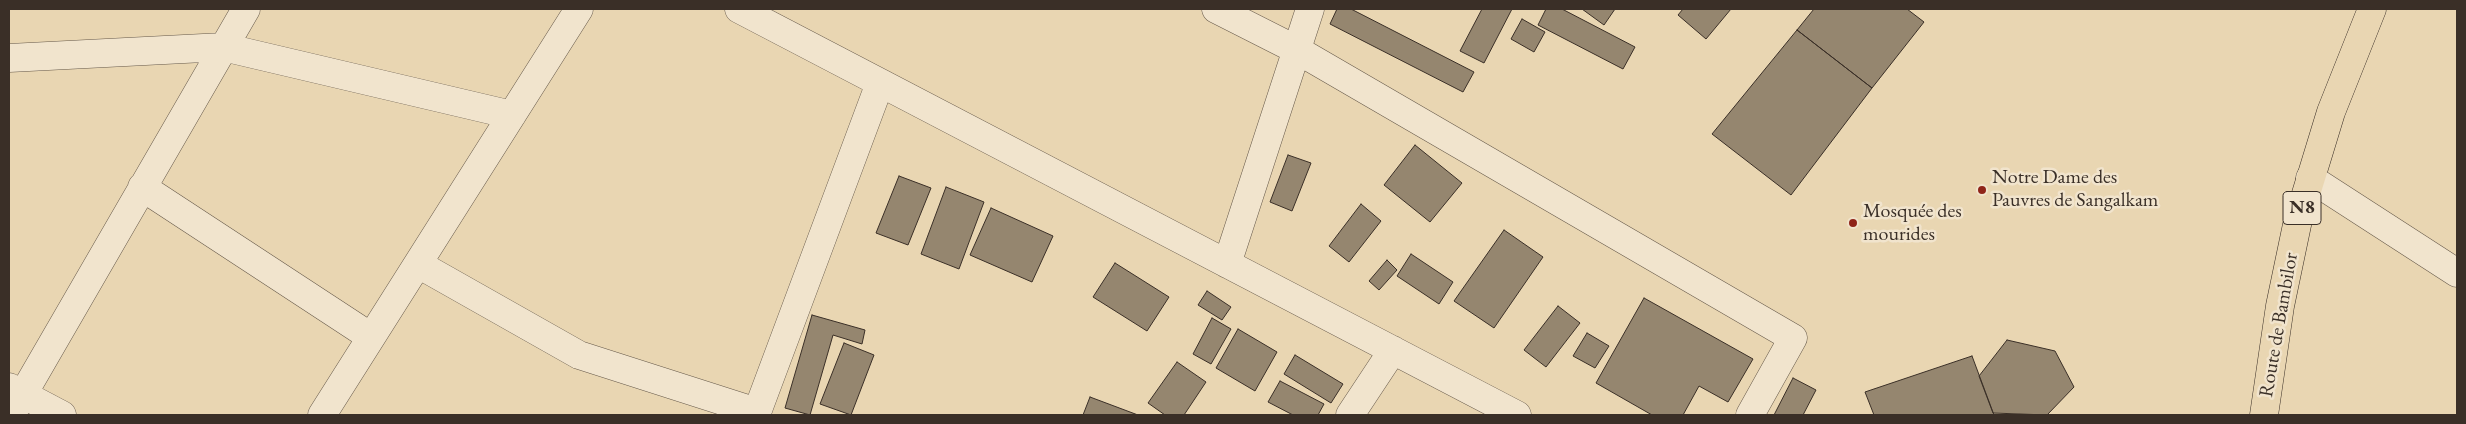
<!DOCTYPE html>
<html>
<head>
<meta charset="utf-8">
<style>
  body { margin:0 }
  #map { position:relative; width:2466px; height:424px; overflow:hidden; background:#e9d6b2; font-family:"EB Garamond",serif }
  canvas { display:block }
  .frame { position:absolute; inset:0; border:10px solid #3a2f27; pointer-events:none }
</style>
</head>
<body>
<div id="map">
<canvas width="2466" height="424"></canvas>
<div class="frame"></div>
</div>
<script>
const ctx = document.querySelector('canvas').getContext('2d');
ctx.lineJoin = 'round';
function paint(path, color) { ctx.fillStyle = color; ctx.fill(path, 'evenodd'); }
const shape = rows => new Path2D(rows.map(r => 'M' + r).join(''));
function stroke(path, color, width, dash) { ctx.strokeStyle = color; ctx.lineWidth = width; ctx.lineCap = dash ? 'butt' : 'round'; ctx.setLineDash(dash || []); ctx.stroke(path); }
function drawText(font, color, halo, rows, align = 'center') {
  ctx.font = font + ' "EB Garamond",serif'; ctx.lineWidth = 5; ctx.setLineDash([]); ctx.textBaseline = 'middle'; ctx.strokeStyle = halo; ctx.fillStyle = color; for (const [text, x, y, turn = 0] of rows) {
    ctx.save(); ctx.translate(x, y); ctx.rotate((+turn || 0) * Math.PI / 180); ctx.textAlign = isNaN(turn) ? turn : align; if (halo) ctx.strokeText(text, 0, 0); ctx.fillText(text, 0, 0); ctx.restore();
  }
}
const building = shape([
  [1337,9,1351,9,1474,72,1463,92,1330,24,1337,9],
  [1482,9,1512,9,1484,63,1460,51,1482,9],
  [1546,9,1562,9,1635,47,1623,69,1538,25,1546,9],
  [1582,9,1615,9,1604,25,1582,9],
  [1683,9,1731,9,1706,39,1678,15,1683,9],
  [1814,9,1907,9,1924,22,1872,88,1797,30,1814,9],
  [1522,19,1545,32,1534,52,1511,39,1522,19],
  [1797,30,1872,88,1791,195,1712,134,1797,30],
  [1415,145,1462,183,1430,222,1384,185,1415,145],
  [1288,155,1311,163,1292,211,1270,202,1288,155],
  [899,176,931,188,908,245,876,233,899,176],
  [946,187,984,202,959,269,921,254,946,187],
  [1361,204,1381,221,1349,262,1329,246,1361,204],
  [991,208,1053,236,1032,282,970,255,991,208],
  [1504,230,1543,257,1494,328,1454,301,1504,230],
  [1411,254,1453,282,1439,304,1397,276,1411,254],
  [1387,260,1397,270,1379,290,1369,281,1387,260],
  [1115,263,1169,297,1147,331,1093,297,1115,263],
  [1207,291,1231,307,1222,320,1198,305,1207,291],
  [1644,298,1753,359,1728,402,1699,386,1683,415,1652,415,1596,383,1644,298],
  [1558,306,1580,323,1546,367,1524,350,1558,306],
  [812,315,865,330,862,344,833,335,810,415,785,408,812,315],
  [1212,318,1231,329,1211,364,1193,354,1212,318],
  [1238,329,1277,352,1255,391,1216,368,1238,329],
  [1587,333,1609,346,1595,368,1573,356,1587,333],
  [2007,340,2055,351,2074,387,2047,415,1993,413,1979,376,2007,340],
  [844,343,874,355,851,415,820,404,844,343],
  [1295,355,1343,384,1331,403,1284,374,1295,355],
  [1972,356,1994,415,1874,415,1865,392,1972,356],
  [1177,362,1206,382,1184,415,1165,415,1148,403,1177,362],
  [1793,378,1816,390,1803,415,1774,415,1793,378],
  [1280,381,1324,404,1318,415,1293,415,1268,402,1280,381],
  [1090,397,1138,415,1083,415,1090,397]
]);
const minor = shape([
  [739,9,1517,415],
  [1216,9,1297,50,1793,338,1750,415],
  [9,58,223,47,512,115],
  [2310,178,2457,273],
  [142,187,371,337],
  [418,264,579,355,757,412],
  [1227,264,1310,9],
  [9,387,62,415],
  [11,415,246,9],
  [322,415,579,9],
  [756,415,880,83],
  [1350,415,1393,350]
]);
const major = shape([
  [2264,415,2280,306,2298,220,2331,112,2372,9]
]);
const markers = [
  [1982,190,5,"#8f2418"],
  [1853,223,5,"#8f2418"]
];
const shields = [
  [2302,208,38]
];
const shieldNames = [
  ["N8",2302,208]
];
const poiNames = [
  ["Notre Dame des",1992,178],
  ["Pauvres de Sangalkam",1992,201],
  ["Mosquée des",1863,212],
  ["mourides",1863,235]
];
const streetNames = [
  ["Route de Bambilor",2279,325,-80]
];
paint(building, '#95866f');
stroke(building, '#3a2f27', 1);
stroke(minor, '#66594a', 29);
stroke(major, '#3a2f27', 29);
stroke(minor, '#f1e4cd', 28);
stroke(major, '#e9d6b2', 28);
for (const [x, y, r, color] of markers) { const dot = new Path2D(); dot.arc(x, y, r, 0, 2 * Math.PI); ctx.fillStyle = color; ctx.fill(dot); stroke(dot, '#f1e4cd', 2); }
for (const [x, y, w] of shields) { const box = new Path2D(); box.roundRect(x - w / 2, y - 16.5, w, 33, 4); ctx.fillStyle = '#f1e4cd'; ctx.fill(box); stroke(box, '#3a2f27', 1); }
drawText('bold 19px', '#3a2f27', null, shieldNames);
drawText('20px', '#3a2f27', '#f1e4cd', poiNames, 'left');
drawText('20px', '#3a2f27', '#f1e4cd', streetNames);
</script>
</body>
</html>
